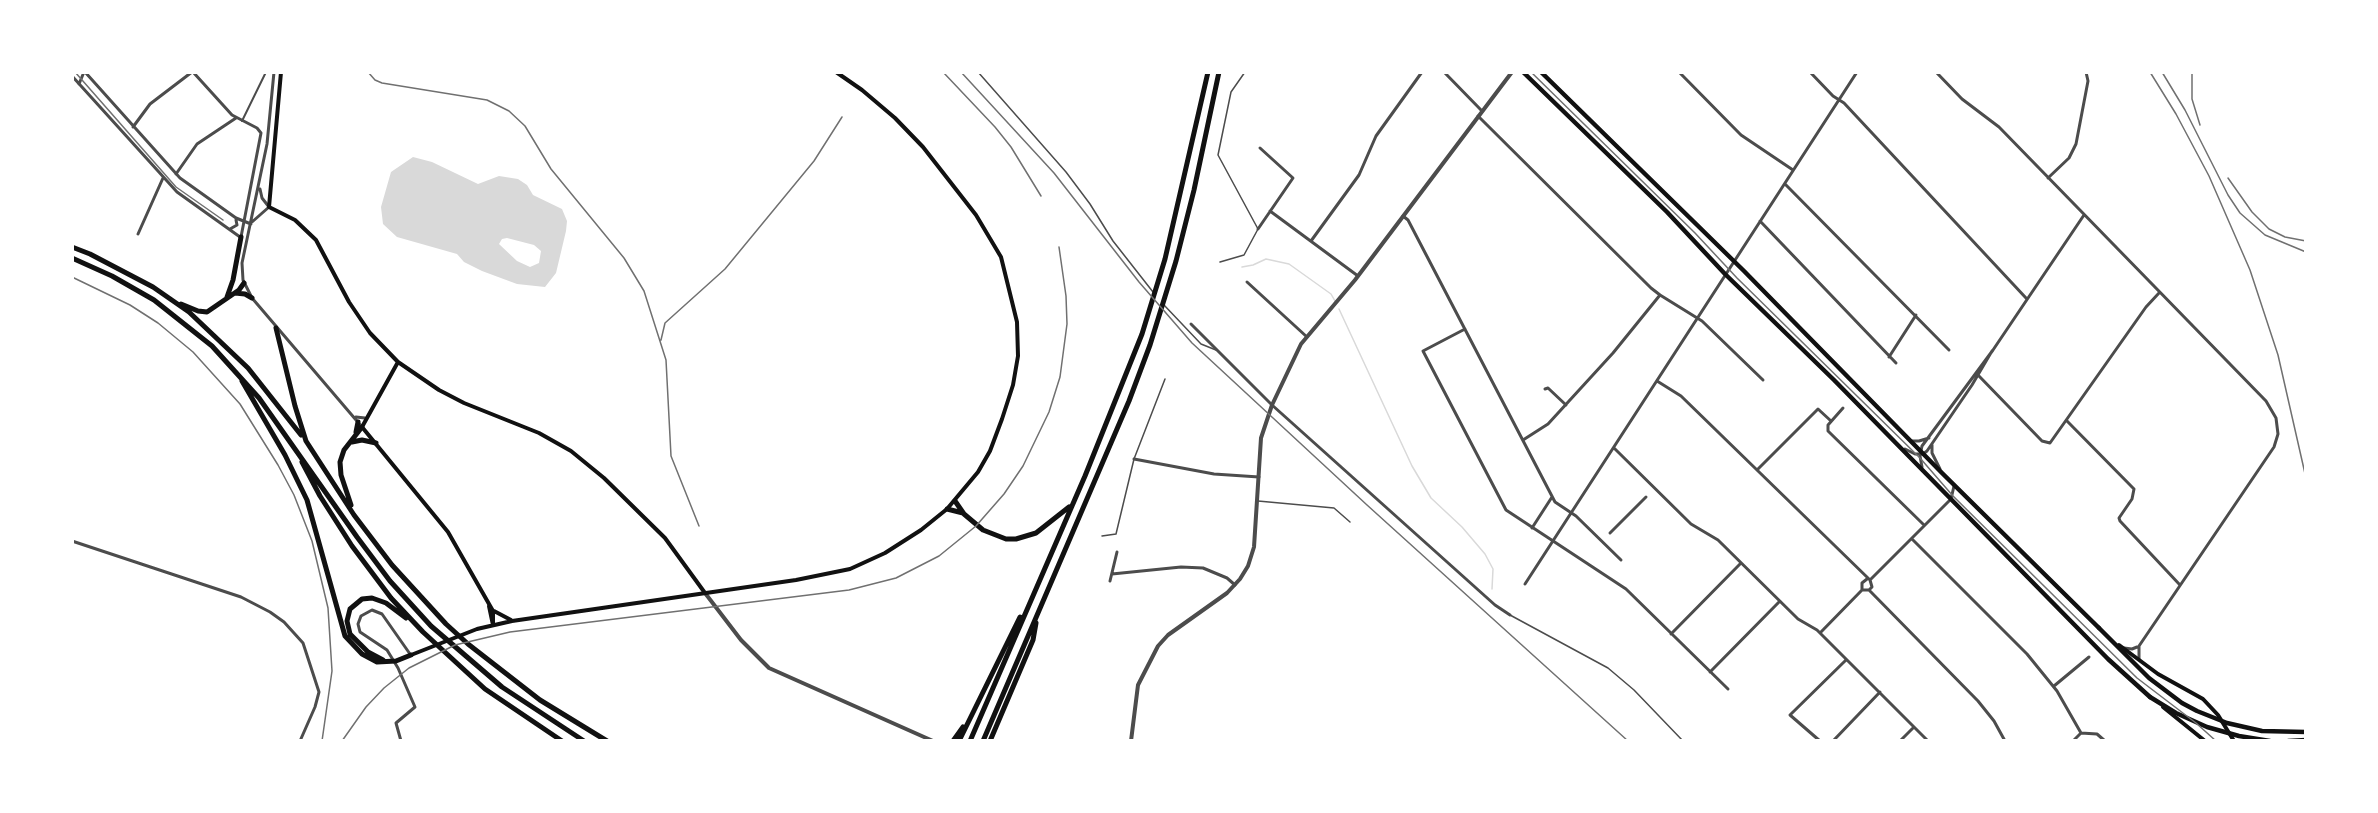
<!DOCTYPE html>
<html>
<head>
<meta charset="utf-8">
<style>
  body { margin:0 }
  #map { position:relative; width:2378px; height:813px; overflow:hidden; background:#fff; font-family:Quicksand,sans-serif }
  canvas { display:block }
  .frame { position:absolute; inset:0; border:74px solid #fff; pointer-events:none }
</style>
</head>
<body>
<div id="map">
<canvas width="2378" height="813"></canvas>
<div class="frame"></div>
</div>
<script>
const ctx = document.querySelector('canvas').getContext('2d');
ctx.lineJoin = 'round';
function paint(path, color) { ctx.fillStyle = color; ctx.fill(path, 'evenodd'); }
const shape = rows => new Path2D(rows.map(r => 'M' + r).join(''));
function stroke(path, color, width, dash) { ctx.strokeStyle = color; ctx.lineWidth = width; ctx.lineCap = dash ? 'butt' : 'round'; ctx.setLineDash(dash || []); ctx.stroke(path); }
const water = shape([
  [413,157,432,162,478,184,499,176,518,179,527,185,533,195,562,209,567,221,566,231,556,273,545,287,517,284,482,271,464,262,457,254,397,237,383,224,381,207,391,172],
  [507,238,534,245,541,251,539,263,530,267,517,261,499,244,502,239]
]);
const stream = shape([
  [1242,267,1253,265,1266,259,1289,264,1331,294,1335,301],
  [1339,309,1412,466,1431,498,1462,527,1485,554,1493,569,1492,589]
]);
const service = shape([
  [978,72,1066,172,1090,204,1113,241,1153,292],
  [1220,262,1244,255,1258,229,1218,155,1231,92,1245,72],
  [1164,305,1201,344,1216,350],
  [1258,501,1334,508,1350,522],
  [1102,536,1116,534,1134,459,1165,379],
  [1510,615,1608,668,1634,690,1683,741]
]);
const pedestrian = shape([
  [269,72,270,73],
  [242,121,266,72]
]);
const minor = shape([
  [85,72,180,178,236,218,251,224],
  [193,72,232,115,257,128,261,133,241,237],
  [274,72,267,144,242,263,243,280,252,298,362,427],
  [1444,72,1482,111],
  [1679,72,1741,135,1793,170],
  [1810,72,1833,96,1844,103,2026,298],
  [1936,72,1962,99,1999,127,2266,401,2276,418,2278,434,2274,447,2139,646,2139,659],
  [72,76,177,192,240,237],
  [79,84,84,72],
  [1478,116,1651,288,1660,295,1702,321,1763,380],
  [133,127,150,104,192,72],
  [176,174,197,144,236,118],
  [2048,178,2069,158,2076,144,2088,81,2086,72],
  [1785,184,1949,350],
  [1270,211,1358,276],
  [1403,216,1408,220,1555,502,1576,516,1621,560],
  [1760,221,1896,363],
  [252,222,269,207,262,198,260,189],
  [230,229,237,225,236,220],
  [1258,229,1293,178,1260,148],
  [138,234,163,178],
  [1311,241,1359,175,1376,136,1422,72],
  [1247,282,1307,337],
  [1191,324,1272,405,1495,605,1510,615],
  [1465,329,1423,351,1506,510,1626,589,1728,689],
  [1889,357,1916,315],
  [1978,375,2042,441,2050,443,2146,307,2159,293],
  [1657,381,1681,396,1870,580],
  [1545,389,1548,388,1566,405],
  [1843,408,1828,425,1828,431,1924,525],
  [356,417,365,418],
  [2067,421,2134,489,2132,499,2119,518,2120,521,2180,585],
  [1523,440,1548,424,1613,353,1660,295],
  [1912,441,1919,441,1929,438],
  [1932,445,1932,453,1940,469],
  [1614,448,1691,524,1718,540,1798,619,1817,630,1928,741],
  [1905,449,1915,454,1923,454,1927,451,1972,385,1992,351],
  [1134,459,1214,474,1259,477],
  [1922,467,1920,456,1922,446,1993,350,2084,215],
  [1757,470,1818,409,1831,421],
  [1532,528,1552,497],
  [1610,533,1646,497],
  [1912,539,2027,654,2057,691,2081,733],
  [72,541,241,597,270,612,284,622,303,643,319,692,315,707,300,741],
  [1112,574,1181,567,1203,568,1227,578,1235,585],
  [1110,581,1117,552],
  [1525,584,1857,72],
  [1862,590,1862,583,1867,579],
  [1869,590,1978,701,1994,721,2005,741],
  [1820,633,1862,590,1869,590,1872,587,1870,580,1951,499,1954,486],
  [1671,634,1741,563],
  [2124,648,2132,649,2137,647],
  [1710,672,1780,601],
  [2054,686,2089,657],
  [2081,733,2097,734,2105,741],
  [401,741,396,723,415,707,398,668,387,650,360,632,358,624,361,616,372,610,382,614,410,654],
  [1820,741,1790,715,1846,660],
  [1833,741,1880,692],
  [1900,741,1914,727],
  [2073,741,2081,733]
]);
const tertiary = shape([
  [705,593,741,640,769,668,933,741],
  [1131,741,1138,685,1158,646,1168,635,1227,593,1240,579,1248,566,1254,547,1261,438,1272,405,1301,344,1355,280,1512,72]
]);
const secondary = shape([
  [281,72,269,207,295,220,316,240,349,302,370,333,398,362,439,390,464,403,539,433,571,451,604,478,665,538,705,593],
  [362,427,448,532,493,611,493,625],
  [362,427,398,362],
  [489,606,493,625],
  [494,611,511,620],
  [2119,645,2158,674,2203,699,2218,715,2234,741],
  [411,655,477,629,512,621,796,580,850,569,885,553,921,530,947,509,978,472,990,451,1002,419,1013,385,1018,356,1017,322,1001,257,976,215,923,147,895,118,862,90,836,72],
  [2163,707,2205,741]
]);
const primary = shape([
  [1523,72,1667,212,1725,274,1834,380,2108,659,2150,697],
  [1541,72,1744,271,1942,473,2099,628]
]);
const trunk = shape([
  [2099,628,2149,678,2182,703,2197,711,2227,723,2262,731,2306,732],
  [2150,697,2176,713,2207,727,2239,736,2270,741],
  [2288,741,2306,740]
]);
const motorway = shape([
  [72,247,90,254,153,287,189,312,248,368,301,435],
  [72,258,112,276,154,300,212,346,259,398,357,537,390,581,431,626,502,687,584,741],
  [235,293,245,294,252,298],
  [227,297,233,280,241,237],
  [181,304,198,311,207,312,239,290,244,283],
  [276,328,295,406,306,441,354,515,392,565,446,624,468,644,540,700,607,741],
  [242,381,285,455,307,500,345,636,362,654,377,662,396,661,411,655],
  [356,432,358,422],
  [352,442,362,440,376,443],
  [302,462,320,496,352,546,391,598,423,632,485,689,562,741],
  [955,501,964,514,983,530,1006,539,1016,539,1036,533,1069,507],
  [351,505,341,475,340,462,344,450,362,427],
  [947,509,963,513],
  [383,660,368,652,350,634,347,621,350,609,362,599,372,598,386,603,406,618],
  [953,741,963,727],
  [959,741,1020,617],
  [970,741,1085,476,1142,334,1165,259,1208,72],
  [983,741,1129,401,1150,345,1176,261,1194,190,1219,72],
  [990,741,1033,640,1036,623]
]);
const tram = shape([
  [75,72,176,187,223,220],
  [1531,72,1695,233,1737,278,1920,458,1953,496,2137,678,2196,723,2216,741]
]);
const rail = shape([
  [368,72,375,80,382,83,487,100,509,111,525,126,551,169,624,258,644,291,666,360,671,456,699,526],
  [943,72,995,127,1011,147,1041,196],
  [961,72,1054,173,1139,282,1192,343,1367,505,1628,741],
  [2150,72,2176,114,2209,176,2250,270,2278,355,2306,478],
  [2162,72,2185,110,2228,195,2240,213,2265,235,2306,252],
  [2192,72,2192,99,2200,125],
  [2228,178,2252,212,2269,229,2285,237,2306,241],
  [72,277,130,305,158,323,193,352,240,404,278,465,294,495,312,541,328,608,332,671,322,741],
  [661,340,665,323,725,269,814,161,842,117],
  [342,741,366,707,384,688,409,668,455,645,510,632,849,590,896,578,939,556,976,526,1004,494,1023,466,1049,412,1060,377,1067,324,1066,296,1059,247]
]);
paint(water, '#d9d9d9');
stroke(stream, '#d9d9d9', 1.5);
stroke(service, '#4c4c4c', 1.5);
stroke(pedestrian, '#4c4c4c', 2);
stroke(minor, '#4c4c4c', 3);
stroke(tertiary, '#4c4c4c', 4);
stroke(secondary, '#111', 4);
stroke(primary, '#111', 4.5);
stroke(trunk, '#111', 4.5);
stroke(motorway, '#111', 5);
stroke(tram, '#707070', 1.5);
stroke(rail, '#707070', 1.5);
</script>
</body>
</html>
